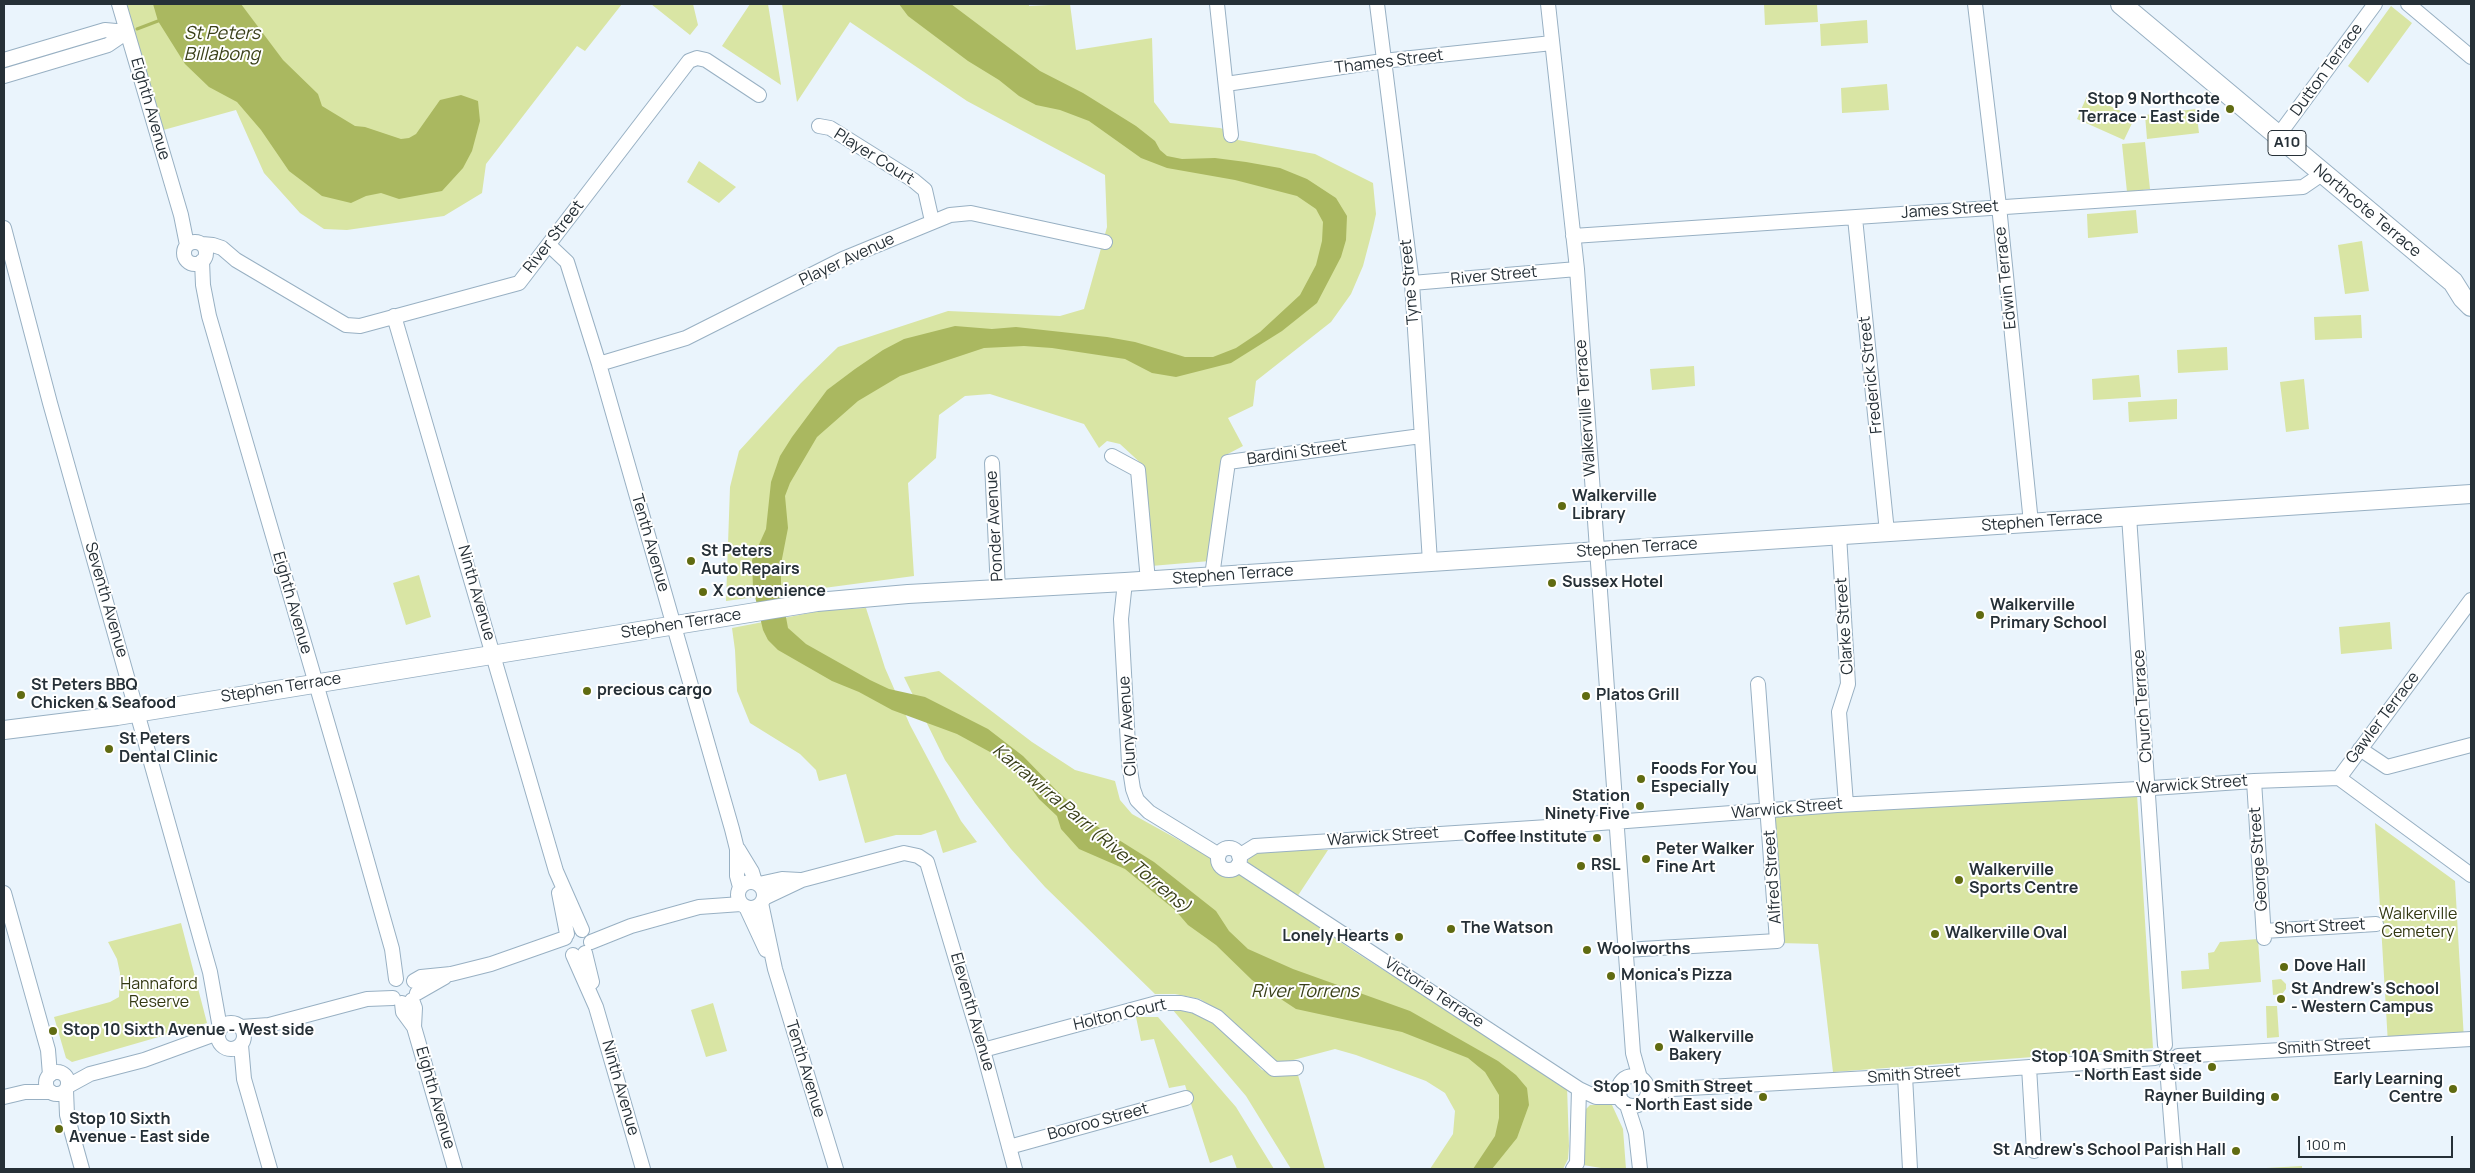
<!DOCTYPE html>
<html>
<head>
<meta charset="utf-8">
<style>
  body { margin:0 }
  #map { position:relative; width:2475px; height:1173px; overflow:hidden; background:#eaf4fc; font-family:Manrope,sans-serif }
  canvas { display:block }
  .frame { position:absolute; inset:0; border:5px solid #263037; pointer-events:none }
  .scale { position:absolute; left:2298px; top:1136px; width:155px; height:22px; box-sizing:border-box; border:2px solid #263037; border-top:0; padding-left:6px; font-size:15px; line-height:18px; white-space:nowrap; color:#263037; -webkit-text-stroke:4px #fff; paint-order:stroke }
</style>
</head>
<body>
<div id="map">
<canvas width="2475" height="1173"></canvas>
<div class="frame"></div>
<div class="scale">100 m</div>
</div>
<script>
const ctx = document.querySelector('canvas').getContext('2d');
ctx.lineJoin = 'round';
function paint(path, color) { ctx.fillStyle = color; ctx.fill(path, 'evenodd'); }
const shape = rows => new Path2D(rows.map(r => 'M' + r).join(''));
function stroke(path, color, width, dash) { ctx.strokeStyle = color; ctx.lineWidth = width; ctx.lineCap = dash ? 'butt' : 'round'; ctx.setLineDash(dash || []); ctx.stroke(path); }
function drawText(font, color, halo, rows, align = 'center') {
  ctx.font = font + ' Manrope,sans-serif'; ctx.lineWidth = 4; ctx.setLineDash([]); ctx.textBaseline = 'middle'; ctx.strokeStyle = halo; ctx.fillStyle = color; for (const [text, x, y, turn = 0] of rows) {
    ctx.save(); ctx.translate(x, y); ctx.rotate((+turn || 0) * Math.PI / 180); ctx.textAlign = isNaN(turn) ? turn : align; if (halo) ctx.strokeText(text, 0, 0); ctx.fillText(text, 0, 0); ctx.restore();
  }
}
const green = shape([
  [123,4,622,4,585,51,577,46,486,164,482,193,444,216,347,230,324,229,300,213,264,173,236,110,156,132],
  [651,4,693,4,698,25,690,35],
  [750,4,768,4,781,85,722,46],
  [782,4,1029,4,1029,6,1070,4,1076,50,1152,38,1154,102,1170,123,1220,128,1238,134,1238,140,1315,154,1373,183,1376,214,1373,228,1363,266,1351,294,1331,322,1256,381,1253,406,1228,418,1243,446,1224,456,1210,561,1151,566,1145,467,1120,444,1107,441,1099,448,1084,424,990,394,965,396,939,415,936,458,908,483,914,576,726,601,730,487,739,451,801,383,838,347,948,311,1060,316,1084,309,1107,227,1105,175,967,101,850,22,797,102],
  [1764,4,1817,4,1818,22,1765,25],
  [2391,6,2412,23,2368,83,2348,66],
  [1867,20,1868,43,1821,46,1820,24],
  [1887,84,1889,110,1842,113,1841,88],
  [2087,96,2135,117,2124,140,2077,119],
  [2196,109,2199,133,2147,139,2145,115],
  [2145,142,2150,189,2127,192,2122,144],
  [699,161,736,187,719,203,687,182],
  [2136,210,2138,233,2088,238,2087,214],
  [2362,241,2369,291,2345,294,2338,245],
  [2361,315,2362,338,2315,340,2314,317],
  [2227,347,2228,370,2178,373,2177,350],
  [1694,366,1695,386,1652,390,1650,369],
  [2139,375,2141,397,2093,400,2092,379],
  [2304,379,2309,429,2286,432,2280,382],
  [2177,399,2177,419,2129,422,2128,402],
  [419,575,431,617,406,625,393,583],
  [866,608,885,668,910,725,961,821,977,842,943,853,936,830,921,835,896,835,865,843,846,774,819,781,816,770,800,754,750,723,737,691,735,650,732,628,825,610],
  [2390,622,2392,649,2341,654,2339,627],
  [939,671,1032,742,1075,770,1115,781,1120,800,1132,814,1215,860,1224,872,1238,872,1355,952,1567,1086,1569,1146,1568,1159,1563,1169,1430,1169,1453,1134,1455,1111,1445,1093,1426,1081,1356,1055,1335,1049,1282,1063,1271,1060,1222,1013,1200,999,1175,994,1155,994,1045,887,1011,849,975,803,945,760,904,677],
  [2137,794,2153,1048,1833,1072,1818,944,1779,943,1773,816],
  [2375,823,2455,881,2464,1040,2388,1044],
  [1270,850,1328,850,1297,897,1246,865,1251,854],
  [181,923,207,1023,72,1062,66,1058,54,1017,110,1002,119,997,120,973,117,959,108,942],
  [2258,939,2261,982,2182,989,2181,971,2209,969,2208,953,2214,952,2220,942],
  [2281,979,2286,984,2286,989,2282,994,2273,995,2272,980],
  [713,1003,727,1051,706,1057,691,1010],
  [2266,1006,2277,1006,2279,1037,2267,1038],
  [1172,1009,1193,1013,1223,1029,1262,1070,1278,1074,1296,1068,1325,1169,1291,1169,1246,1096],
  [1136,1017,1158,1017,1236,1107,1274,1169,1237,1169,1232,1155,1210,1163,1185,1085,1169,1088,1154,1039,1141,1041],
  [1590,1105,1612,1105,1623,1129,1626,1169,1607,1169,1583,1165,1583,1112],
  [2302,1166,2302,1169,2248,1169]
]);
const water = shape([
  [153,4,241,4,283,60,318,94,322,106,355,126,365,127,401,139,409,138,416,134,440,100,461,95,478,101,480,121,472,151,463,168,442,191,399,199,381,193,366,196,351,203,322,196,289,171,261,130,237,102,209,87,185,64,158,21],
  [899,4,951,4,1040,71,1083,93,1136,126,1155,141,1160,150,1167,156,1182,159,1215,158,1246,162,1280,168,1307,179,1336,198,1347,216,1346,240,1341,257,1317,303,1282,331,1231,363,1176,377,1152,373,1125,359,1052,348,1024,346,984,348,900,376,858,401,817,437,790,483,785,496,788,528,781,564,781,590,788,628,806,644,870,680,889,689,925,697,988,729,1023,756,1056,790,1095,825,1154,862,1216,911,1229,931,1248,949,1293,969,1410,1011,1498,1061,1516,1075,1527,1088,1529,1105,1517,1138,1492,1169,1473,1169,1495,1136,1499,1118,1499,1095,1485,1072,1468,1058,1402,1032,1296,1009,1252,980,1216,945,1188,925,1175,910,1125,869,1079,849,1061,829,1057,816,1039,799,1026,781,990,752,957,734,892,710,859,692,832,681,778,650,768,640,763,630,753,588,752,560,766,529,771,482,780,456,792,437,827,390,855,369,883,350,904,339,955,326,992,329,1016,327,1107,337,1135,342,1185,357,1213,357,1236,348,1260,332,1300,295,1316,265,1322,241,1323,222,1316,209,1297,196,1235,180,1167,168,1141,158,1089,121,1060,110,1036,105,1019,96,999,80,968,61,908,16]
]);
const stream = shape([
  [137,29,158,21]
]);
const minor = shape([
  [119,4,181,215,187,245],
  [1217,4,1231,135],
  [1377,4,1412,283,1430,562],
  [1548,4,1577,269,1633,1053,1640,1078],
  [1975,4,1999,206,2031,523],
  [2408,4,2471,57],
  [4,60,105,30,127,32],
  [4,76,108,45,127,32],
  [1226,84,1383,61,1552,43],
  [819,126,830,128,913,180,925,190,932,221],
  [2278,136,2375,4],
  [1855,218,1887,532],
  [4,228,50,403,210,972,220,1028],
  [1573,236,2303,187,2322,174],
  '184 253a11 11 0 1 1 22 0a11 11 0 1 1-22 0Z',
  [202,244,213,245,222,248,236,260,346,325,360,326,519,283,689,61,697,58,706,60,759,95],
  [549,245,567,262,599,364,732,829,737,849,737,876,740,887],
  [202,261,203,285,209,316,349,797,392,949,396,979],
  [1412,283,1577,269],
  [394,316,556,871,582,930],
  [599,364,686,338,843,259,950,215,971,213,1105,242],
  [1112,456,1138,470,1148,581],
  [992,463,998,590],
  [2129,516,2165,1045],
  [1839,535,1848,684,1839,712,1846,804],
  [1212,576,1228,462,1421,436],
  [1125,582,1121,619,1129,763,1133,789,1137,800,1149,812,1219,855],
  [2471,600,2339,778,2471,875],
  [2360,749,2387,767,2471,745],
  [2254,781,2264,938],
  '1218 859a11 11 0 1 1 22 0a11 11 0 1 1-22 0Z',
  [738,849,752,872,755,882],
  [1239,856,1255,846,1548,827,1837,805,2138,789,2254,781,2339,778],
  [1238,865,1579,1089,1596,1097,1620,1097],
  '738 895a13 13 0 1 1 26 0a13 13 0 1 1-26 0Z',
  [759,884,782,879,800,880],
  [4,893,48,1050,50,1075],
  [559,893,567,934],
  [764,898,802,880,904,853,918,856,927,862,983,1050,1015,1169],
  [761,903,775,969,836,1169],
  [746,907,766,950],
  [2264,931,2376,924],
  [591,942,631,926,699,907,741,904],
  [1625,950,1777,941,1758,684],
  [585,953,592,982],
  [573,955,596,1007,643,1169],
  [414,981,421,977,451,974,491,964,565,938],
  [417,993,445,977],
  [412,1000,415,1008,414,1027,455,1169],
  [402,1003,403,1012,414,1027],
  '218 1036a13 13 0 1 1 26 0a13 13 0 1 1-26 0Z',
  [241,1027,269,1025,367,999,393,998],
  [241,1045,244,1079,270,1169],
  [983,1050,1157,1003,1181,1003,1195,1006,1217,1017,1274,1069,1296,1068],
  [2178,1056,2471,1039],
  [2029,1067,2034,1151],
  [2167,1068,2175,1169],
  '46 1083a11 11 0 1 1 22 0a11 11 0 1 1-22 0Z',
  [1905,1076,1910,1169],
  '1618 1091a15 15 0 1 1 30 0a15 15 0 1 1-30 0Z',
  [68,1086,90,1074,144,1060,218,1033],
  [66,1090,67,1115,82,1169],
  [1648,1095,1672,1089,1905,1076,2155,1058],
  [4,1097,25,1092,51,1092],
  [1627,1105,1636,1133,1640,1169],
  [1009,1147,1186,1098],
  [1573,1169,1577,1163,1579,1089]
]);
const major = shape([
  [4,730,117,716,817,602,908,594,1125,582,2471,494]
]);
const highway = shape([
  [2121,4,2453,282,2463,298,2471,306]
]);
const markers = [
  [2230,109,5,"#606b11"],
  [1562,506,5,"#606b11"],
  [691,561,5,"#606b11"],
  [1552,583,5,"#606b11"],
  [703,592,5,"#606b11"],
  [1980,615,5,"#606b11"],
  [587,691,5,"#606b11"],
  [21,695,5,"#606b11"],
  [1586,696,5,"#606b11"],
  [109,749,5,"#606b11"],
  [1641,779,5,"#606b11"],
  [1640,806,5,"#606b11"],
  [1597,838,5,"#606b11"],
  [1646,859,5,"#606b11"],
  [1581,866,5,"#606b11"],
  [1959,880,5,"#606b11"],
  [1451,929,5,"#606b11"],
  [1935,934,5,"#606b11"],
  [1399,937,5,"#606b11"],
  [1587,950,5,"#606b11"],
  [2284,967,5,"#606b11"],
  [1611,976,5,"#606b11"],
  [2281,999,5,"#606b11"],
  [53,1031,5,"#606b11"],
  [1659,1047,5,"#606b11"],
  [2212,1067,5,"#606b11"],
  [2453,1089,5,"#606b11"],
  [1763,1097,5,"#606b11"],
  [2275,1097,5,"#606b11"],
  [59,1129,5,"#606b11"],
  [2236,1151,5,"#606b11"]
];
const shields = [
  [2287,143,38]
];
const shieldNames = [
  ["A10",2287,143]
];
const streetNames = [
  ["Thames Street",1389,62,-7],
  ["Dutton Terrace",2327,70,-54],
  ["Eighth Avenue",150,109,74],
  ["Player Court",874,157,32],
  ["James Street",1950,210,-4],
  ["Northcote Terrace",2367,211,40],
  ["River Street",554,237,-52],
  ["Player Avenue",847,260,-25],
  ["River Street",1494,276,-5],
  ["Edwin Terrace",2006,278,-96],
  ["Tyne Street",1410,282,-95],
  ["Frederick Street",1871,375,-96],
  ["Walkerville Terrace",1586,408,-94],
  ["Bardini Street",1297,453,-8],
  ["Stephen Terrace",2042,522,-4],
  ["Ponder Avenue",995,526,-93],
  ["Tenth Avenue",650,543,74],
  ["Stephen Terrace",1637,548,-4],
  ["Stephen Terrace",1233,575,-4],
  ["Ninth Avenue",476,593,74],
  ["Seventh Avenue",106,600,74],
  ["Eighth Avenue",292,603,74],
  ["Stephen Terrace",681,624,-9],
  ["Clarke Street",1845,626,-94],
  ["Stephen Terrace",281,688,-9],
  ["Church Terrace",2143,706,-94],
  ["Gawler Terrace",2383,718,-53],
  ["Cluny Avenue",1128,726,-94],
  ["Warwick Street",2192,785,-4],
  ["Warwick Street",1787,809,-5],
  ["Warwick Street",1383,837,-4],
  ["George Street",2259,859,-94],
  ["Alfred Street",1773,877,-94],
  ["Short Street",2320,927,-3],
  ["Victoria Terrace",1434,993,33],
  ["Eleventh Avenue",972,1012,74],
  ["Holton Court",1120,1015,-13],
  ["Smith Street",2324,1047,-3],
  ["Tenth Avenue",805,1069,73],
  ["Smith Street",1914,1075,-4],
  ["Ninth Avenue",620,1088,74],
  ["Eighth Avenue",435,1098,74],
  ["Booroo Street",1098,1122,-15]
];
const poiNames = [
  ["Stop 9 Northcote",2220,100,"right"],
  ["Terrace - East side",2220,118,"right"],
  ["Walkerville",1572,497],
  ["Library",1572,515],
  ["St Peters",701,552],
  ["Auto Repairs",701,570],
  ["Sussex Hotel",1562,583],
  ["X convenience",713,592],
  ["Walkerville",1990,606],
  ["Primary School",1990,624],
  ["St Peters BBQ",31,686],
  ["Chicken & Seafood",31,704],
  ["precious cargo",597,691],
  ["Platos Grill",1596,696],
  ["St Peters",119,740],
  ["Dental Clinic",119,758],
  ["Foods For You",1651,770],
  ["Especially",1651,788],
  ["Station",1630,797,"right"],
  ["Ninety Five",1630,815,"right"],
  ["Coffee Institute",1587,838,"right"],
  ["Peter Walker",1656,850],
  ["Fine Art",1656,868],
  ["RSL",1591,866],
  ["Walkerville",1969,871],
  ["Sports Centre",1969,889],
  ["The Watson",1461,929],
  ["Walkerville Oval",1945,934],
  ["Lonely Hearts",1389,937,"right"],
  ["Woolworths",1597,950],
  ["Dove Hall",2294,967],
  ["Monica's Pizza",1621,976],
  ["St Andrew's School",2291,990],
  ["- Western Campus",2291,1008],
  ["Stop 10 Sixth Avenue - West side",63,1031],
  ["Walkerville",1669,1038],
  ["Bakery",1669,1056],
  ["Stop 10A Smith Street",2202,1058,"right"],
  ["- North East side",2202,1076,"right"],
  ["Early Learning",2443,1080,"right"],
  ["Centre",2443,1098,"right"],
  ["Stop 10 Smith Street",1753,1088,"right"],
  ["- North East side",1753,1106,"right"],
  ["Rayner Building",2265,1097,"right"],
  ["Stop 10 Sixth",69,1120],
  ["Avenue - East side",69,1138],
  ["St Andrew's School Parish Hall",2226,1151,"right"]
];
const parkNames = [
  ["Walkerville",2418,915],
  ["Cemetery",2418,933],
  ["Hannaford",159,985],
  ["Reserve",159,1003]
];
const waterNames = [
  ["St Peters",222,34],
  ["Billabong",222,55],
  ["Karrawirra Parri (River Torrens)",1091,829,40],
  ["River Torrens",1305,992]
];
paint(green, '#d9e5a4');
paint(water, '#aab860');
stroke(stream, '#aab860', 3);
stroke(minor, '#98b0c3', 16);
stroke(major, '#98b0c3', 20);
stroke(highway, '#98b0c3', 22);
stroke(minor, '#fff', 14);
stroke(major, '#fff', 18);
stroke(highway, '#fff', 20);
for (const [x, y, r, color] of markers) { const dot = new Path2D(); dot.arc(x, y, r, 0, 2 * Math.PI); ctx.fillStyle = color; ctx.fill(dot); stroke(dot, '#fff', 2); }
for (const [x, y, w] of shields) { const box = new Path2D(); box.roundRect(x - w / 2, y - 12.5, w, 25, 4); ctx.fillStyle = '#fff'; ctx.fill(box); stroke(box, '#263037', 1); }
drawText('bold 15px', '#263037', null, shieldNames);
drawText('16px', '#263037', '#fff', streetNames);
drawText('bold 16px', '#263037', '#fff', poiNames, 'left');
drawText('16px', '#343913', '#fff', parkNames);
drawText('italic 18px', '#3a401a', '#fff', waterNames);
</script>
</body>
</html>
